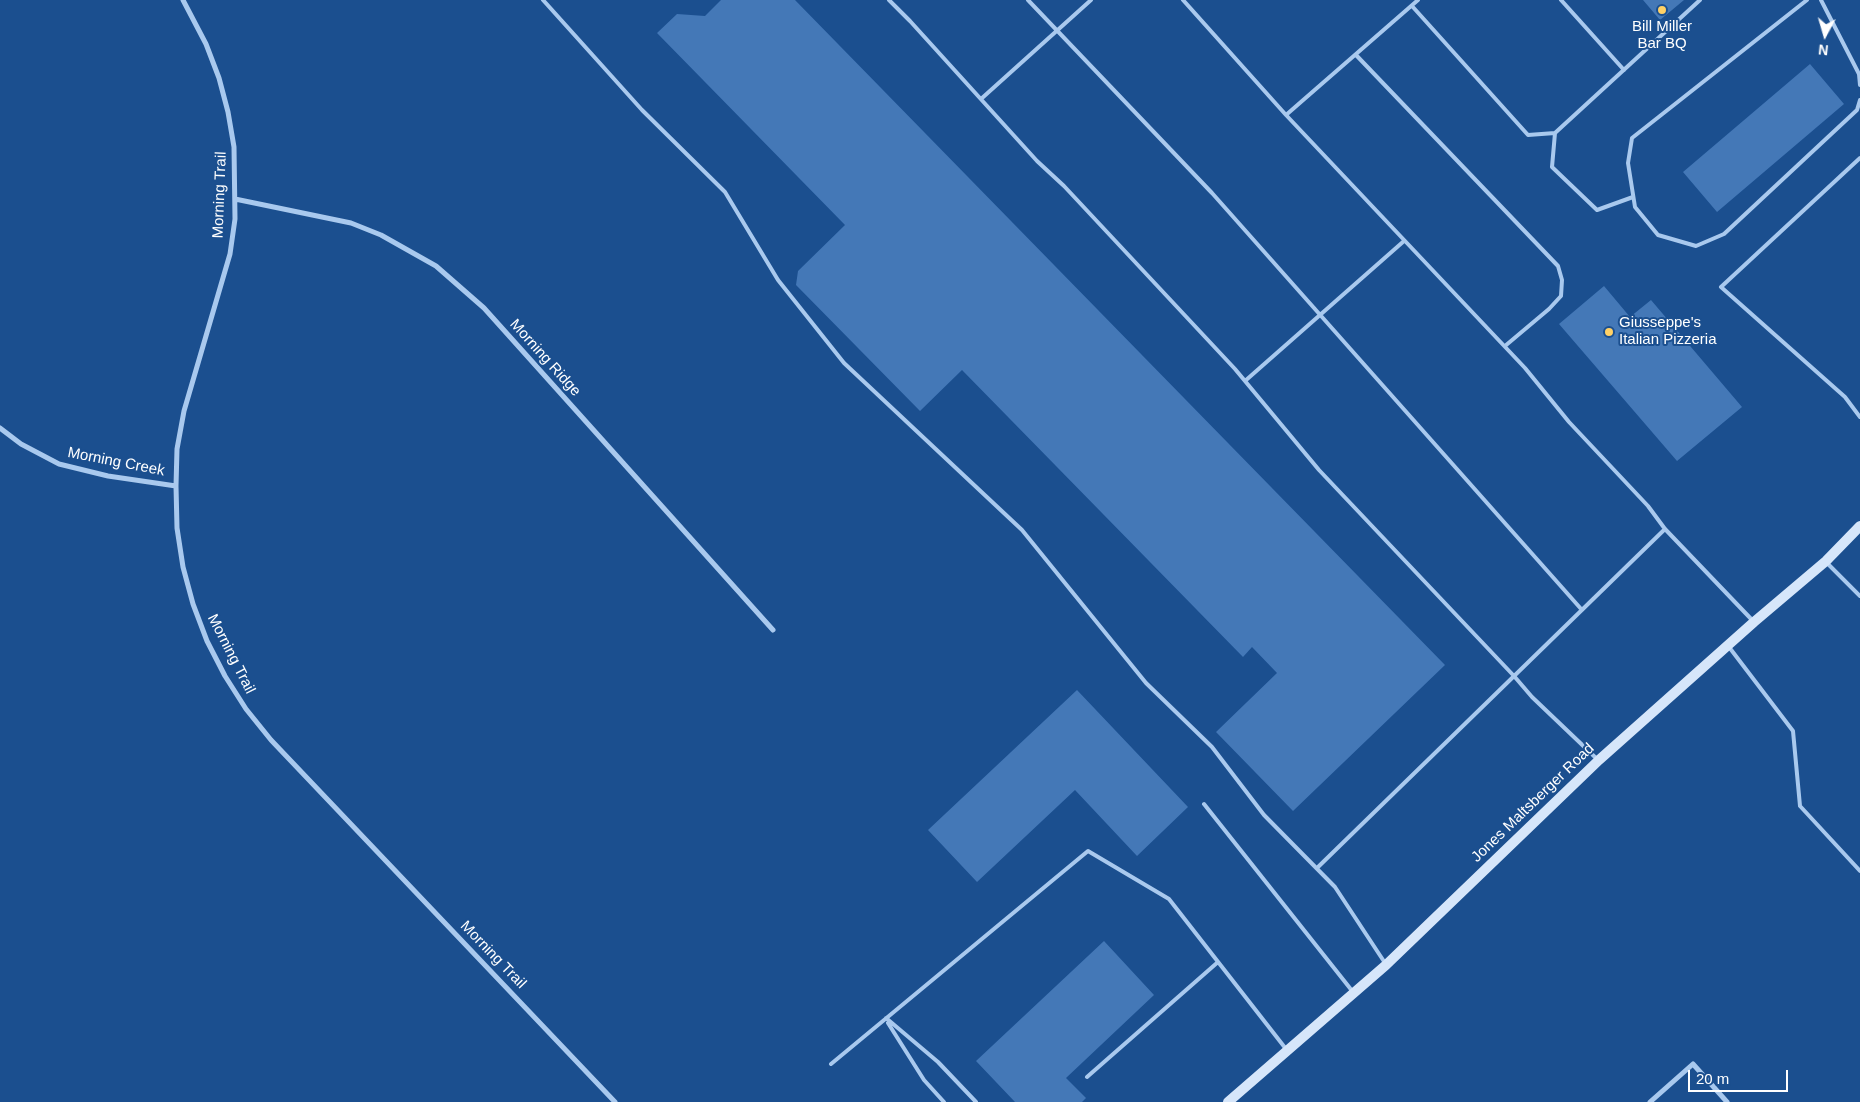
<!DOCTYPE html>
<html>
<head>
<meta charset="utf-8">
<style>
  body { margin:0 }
  #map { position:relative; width:1860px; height:1102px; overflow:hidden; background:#1b4f8f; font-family:Helvetica,sans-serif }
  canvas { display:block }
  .north { position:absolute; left:1800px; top:10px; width:50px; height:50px; -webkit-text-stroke:4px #1b4f8f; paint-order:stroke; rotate:186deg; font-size:14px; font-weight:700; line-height:20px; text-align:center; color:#fff }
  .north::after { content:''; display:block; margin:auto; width:18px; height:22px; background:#fff; clip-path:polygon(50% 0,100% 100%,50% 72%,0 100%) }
  .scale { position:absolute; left:1688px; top:1070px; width:100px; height:22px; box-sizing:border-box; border:2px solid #fff; border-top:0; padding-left:6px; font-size:15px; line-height:18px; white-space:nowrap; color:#fff; -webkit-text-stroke:4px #1b4f8f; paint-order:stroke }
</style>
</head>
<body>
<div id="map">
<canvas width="1860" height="1102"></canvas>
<div class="north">N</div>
<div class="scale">20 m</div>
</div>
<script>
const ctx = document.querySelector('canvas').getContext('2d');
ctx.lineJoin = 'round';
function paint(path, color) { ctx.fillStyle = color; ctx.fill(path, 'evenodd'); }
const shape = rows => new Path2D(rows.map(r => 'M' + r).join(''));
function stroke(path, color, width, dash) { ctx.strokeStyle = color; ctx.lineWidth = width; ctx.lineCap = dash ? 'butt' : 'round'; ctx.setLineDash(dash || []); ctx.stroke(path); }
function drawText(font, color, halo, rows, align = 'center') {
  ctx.font = font + ' Helvetica,sans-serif'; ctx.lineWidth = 4; ctx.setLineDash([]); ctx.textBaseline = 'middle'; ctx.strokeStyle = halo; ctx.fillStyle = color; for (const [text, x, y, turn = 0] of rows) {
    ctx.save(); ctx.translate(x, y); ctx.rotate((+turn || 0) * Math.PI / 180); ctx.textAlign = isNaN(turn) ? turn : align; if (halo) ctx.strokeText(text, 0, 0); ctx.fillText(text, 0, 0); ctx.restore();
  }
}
const building = shape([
  [721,0,795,0,1445,665,1293,811,1216,732,1277,673,1252,647,1243,657,962,370,920,411,796,285,798,271,845,225,657,33,677,14,705,16],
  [1643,0,1684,0,1660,20],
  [1810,64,1844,104,1717,212,1683,172],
  [1604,286,1630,317,1651,300,1742,407,1677,461,1559,324],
  [1077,690,1188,807,1137,856,1075,790,977,882,928,830],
  [1104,941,1154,995,1066,1078,1086,1098,1082,1102,1015,1102,976,1061]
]);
const service = shape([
  [543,0,642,110,725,192,778,280,844,363,1022,530,1146,683,1212,747,1264,815,1335,887,1385,963],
  [889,0,910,21,1037,161,1064,186,1235,369,1319,470,1514,676,1532,697,1597,759],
  [1028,0,1212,193,1582,610],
  [1183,0,1286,115,1525,368,1569,422,1648,506,1665,529,1754,622],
  [1561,0,1624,70],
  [1807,0,1632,138,1628,163,1635,207,1658,235,1696,246,1724,234,1857,110,1860,100],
  [1821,0,1859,74,1860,85],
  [1412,6,1528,135,1555,133],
  [1356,55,1558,266,1562,280,1561,296,1549,309,1505,346],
  [981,99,1091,0],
  [1286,115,1418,0],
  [1860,158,1721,287,1845,397,1860,417],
  [1633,197,1597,210,1552,167,1555,133,1700,0],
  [1245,381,1404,241],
  [1827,563,1860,596],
  [1729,647,1793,731,1800,806,1860,871],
  [1204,804,1353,992],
  [1317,868,1665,529],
  [886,1018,938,1062,976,1102],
  [888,1023,924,1080,944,1102],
  [831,1064,1088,851,1169,899,1286,1049],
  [1087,1077,1218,962]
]);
const minor = shape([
  [183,0,206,44,219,78,228,112,234,147,235,219,230,254,184,411,177,449,176,486,177,528,183,567,193,604,207,641,225,676,246,709,271,740,615,1102],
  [235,199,351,223,381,235,436,266,484,308,773,630],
  [0,428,21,444,59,464,108,476,176,486],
  [1650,1102,1693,1064,1727,1102]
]);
const secondary = shape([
  [1228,1102,1386,965,1599,760,1754,622,1826,561,1860,526]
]);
const markers = [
  [1662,10,5,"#ffd166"],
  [1609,332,5,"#ffd166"]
];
const poiNames = [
  ["Bill Miller",1662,27],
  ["Bar BQ",1662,44],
  ["Giusseppe's",1619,323,"left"],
  ["Italian Pizzeria",1619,340,"left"]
];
const streetNames = [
  ["Morning Trail",220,195,-88],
  ["Morning Ridge",545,358,48],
  ["Morning Creek",116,462,11],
  ["Morning Trail",231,654,63],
  ["Jones Maltsberger Road",1533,803,-44],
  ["Morning Trail",493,955,46]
];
paint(building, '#4478b7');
stroke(service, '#a9c9ee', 4);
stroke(minor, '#a9c9ee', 5);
stroke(secondary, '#d6e6fa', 10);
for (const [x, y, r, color] of markers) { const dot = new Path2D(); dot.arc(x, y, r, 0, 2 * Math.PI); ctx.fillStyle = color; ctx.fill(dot); stroke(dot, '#1b4f8f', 2); }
drawText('15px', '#fff', '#1b4f8f', poiNames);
drawText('15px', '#fff', '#1b4f8f', streetNames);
</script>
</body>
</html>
